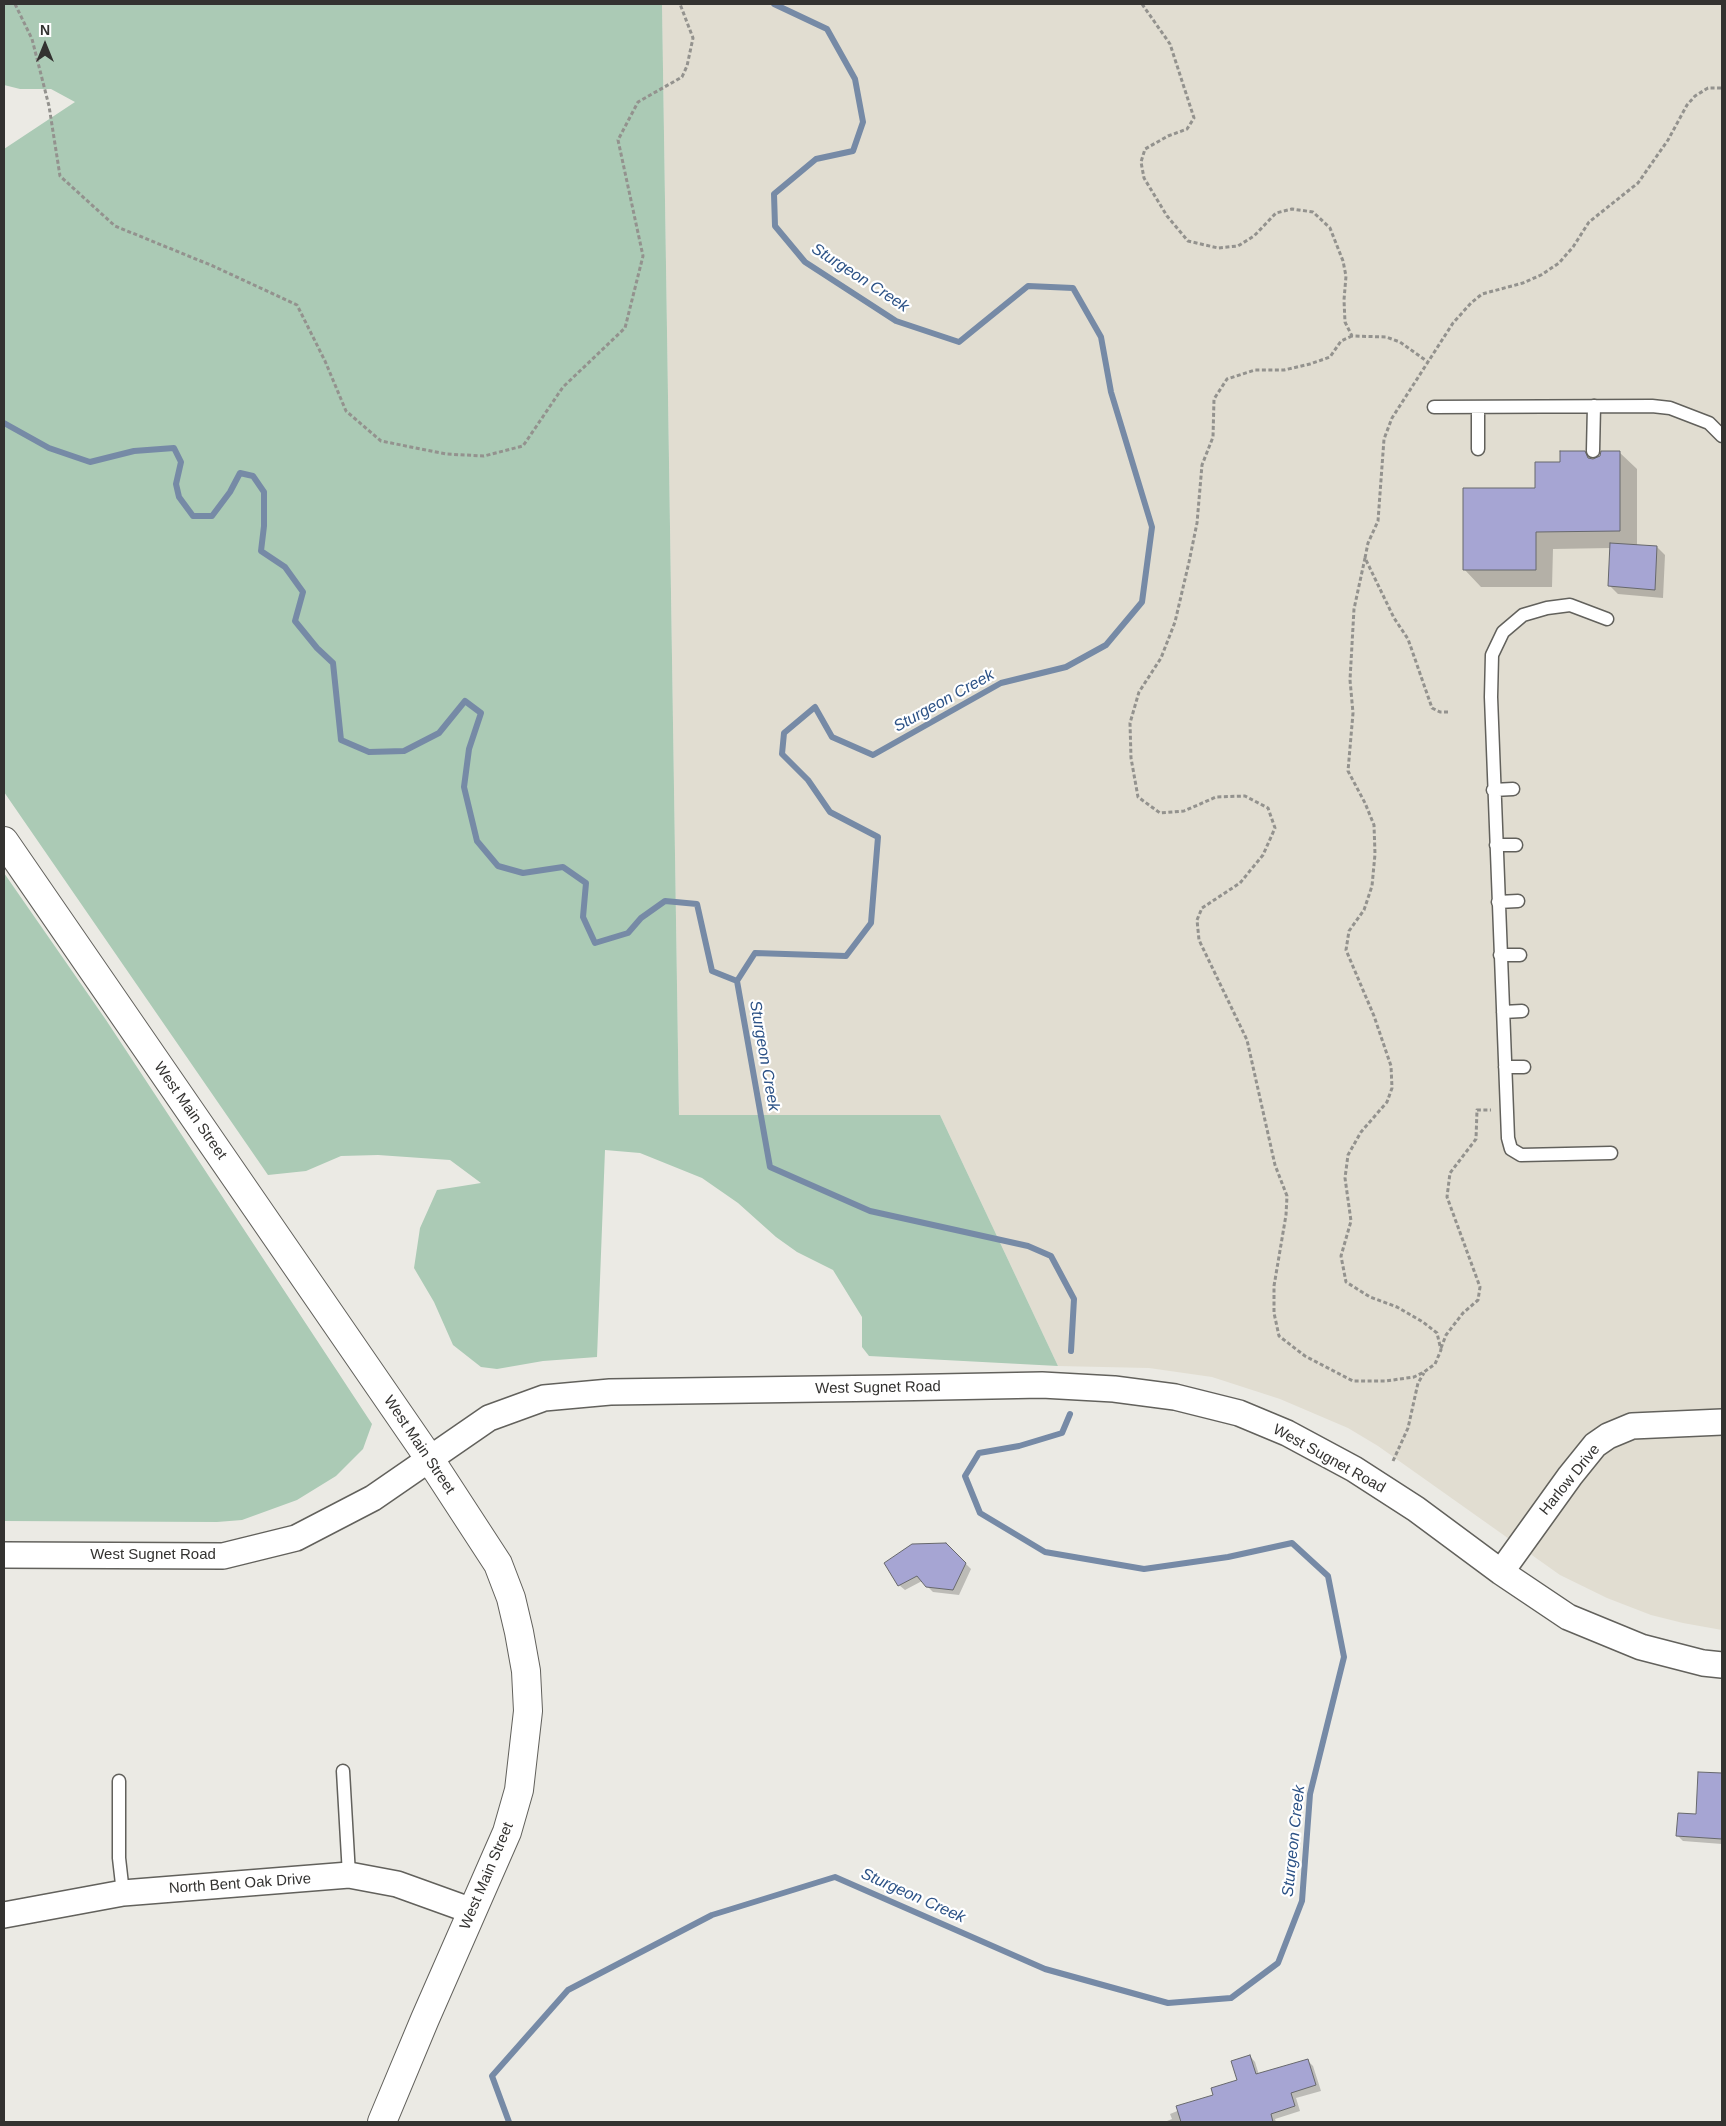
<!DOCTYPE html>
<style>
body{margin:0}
#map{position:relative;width:1726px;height:2126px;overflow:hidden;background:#ebeae4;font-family:Helvetica,sans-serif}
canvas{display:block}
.frame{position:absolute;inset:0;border:5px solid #333230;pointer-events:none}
.north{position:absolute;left:20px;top:20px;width:50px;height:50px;-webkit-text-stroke:4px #fff;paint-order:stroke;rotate:0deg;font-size:14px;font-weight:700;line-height:20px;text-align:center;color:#333230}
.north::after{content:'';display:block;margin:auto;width:18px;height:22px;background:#333230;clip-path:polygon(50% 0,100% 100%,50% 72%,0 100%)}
</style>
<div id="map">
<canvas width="1726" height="2126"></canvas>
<div class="frame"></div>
<div class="north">N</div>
</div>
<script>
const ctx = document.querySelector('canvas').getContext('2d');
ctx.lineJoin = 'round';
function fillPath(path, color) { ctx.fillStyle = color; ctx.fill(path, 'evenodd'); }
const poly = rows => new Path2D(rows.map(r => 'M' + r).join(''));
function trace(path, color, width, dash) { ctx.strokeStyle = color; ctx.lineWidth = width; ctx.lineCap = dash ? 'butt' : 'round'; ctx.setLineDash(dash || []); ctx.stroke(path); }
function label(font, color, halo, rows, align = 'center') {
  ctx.font = font + ' Helvetica,sans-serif'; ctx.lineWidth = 4.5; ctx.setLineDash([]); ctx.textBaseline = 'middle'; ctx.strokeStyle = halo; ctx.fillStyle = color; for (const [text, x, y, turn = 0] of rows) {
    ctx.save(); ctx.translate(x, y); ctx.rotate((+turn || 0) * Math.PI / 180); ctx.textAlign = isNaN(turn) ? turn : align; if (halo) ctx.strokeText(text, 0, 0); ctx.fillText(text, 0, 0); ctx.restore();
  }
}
fillPath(poly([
 [662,4,1722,4,1722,1630,1683,1623,1651,1615,1607,1598,1560,1575,1378,1446,1348,1428,1280,1399,1212,1377,1149,1368,1058,1366,940,1115,679,1115]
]), '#e1ddd1');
fillPath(poly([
 [4,4,662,4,679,1115,940,1115,1058,1366,869,1356,862,1347,862,1317,833,1270,797,1252,776,1237,738,1203,702,1178,640,1153,605,1150,597,1357,543,1361,497,1369,481,1367,453,1345,434,1302,414,1268,420,1228,437,1190,481,1183,450,1160,378,1155,341,1156,306,1171,268,1175,4,792,4,149,75,102,51,89,20,89,4,85],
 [4,873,106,1020,372,1424,363,1449,336,1476,297,1500,242,1520,217,1522,4,1521]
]), '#abcab5');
fillPath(poly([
 [1584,452,1593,461,1619,452,1637,469,1637,546,1657,547,1665,555,1663,598,1618,594,1609,585,1611,548,1553,549,1552,587,1481,587,1464,569,1561,464],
 [946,1544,971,1569,959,1595,933,1592,922,1581,905,1590,899,1585],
 [1700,1773,1722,1774,1722,1844,1683,1841,1678,1836,1697,1816],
 [1250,2056,1255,2062,1259,2075,1307,2060,1313,2066,1321,2091,1296,2098,1300,2111,1275,2119,1276,2122,1168,2122,1167,2121,1172,2119,1170,2114,1214,2096,1238,2081]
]), '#0003');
trace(poly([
 [774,4,827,29,855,79,863,122,853,151,816,159,774,194,775,226,805,262,896,321,959,342,1028,286,1073,288,1101,337,1111,392,1152,527,1142,602,1106,645,1066,667,1001,683,873,755,832,737,815,707,784,733,782,754,808,780,830,812,878,837,871,923,846,956,755,953,737,981,770,1167,870,1211,1028,1246,1051,1256,1074,1299,1071,1351],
 [4,423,49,448,90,462,134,451,174,448,181,462,176,484,179,497,193,516,212,516,230,492,240,473,253,476,264,492,264,526,261,551,285,567,303,592,295,621,317,648,333,663,341,740,369,752,404,751,439,733,465,701,481,713,469,749,464,787,477,841,498,866,523,873,563,867,586,883,583,917,595,943,628,933,641,918,665,901,697,904,712,971,737,981],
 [509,2122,492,2076,568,1990,712,1915,835,1877,1045,1969,1168,2003,1231,1998,1278,1963,1302,1901,1310,1794,1344,1657,1328,1576,1292,1543,1228,1557,1144,1569,1045,1552,980,1513,965,1476,979,1453,1019,1446,1062,1433,1070,1414]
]), '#768aa6', 6);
const building = poly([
 [1560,451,1585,451,1588,458,1593,459,1600,456,1601,451,1620,451,1620,531,1536,532,1536,570,1463,570,1463,488,1535,488,1535,462,1560,462,1560,451],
 [1610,543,1657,546,1655,590,1608,586,1610,543],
 [946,1543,966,1563,953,1590,926,1587,917,1576,898,1586,884,1563,912,1544,946,1543],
 [1698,1772,1722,1773,1722,1839,1676,1836,1678,1813,1696,1814,1698,1772],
 [1250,2055,1256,2074,1308,2059,1316,2085,1291,2093,1295,2106,1271,2114,1273,2122,1181,2122,1176,2106,1213,2095,1211,2088,1237,2080,1231,2061,1250,2055]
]);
fillPath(building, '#a6a5d3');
trace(building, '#67686c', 1);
const service = poly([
 [1434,407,1652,406,1670,408,1709,423,1722,436],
 [1478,407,1478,449],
 [1593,451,1594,406],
 [1607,619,1570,605,1547,608,1523,615,1503,632,1492,655,1491,697,1508,1138,1511,1149,1521,1155,1611,1153],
 [1493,790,1513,789],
 [1496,845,1516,845],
 [1498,902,1518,901],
 [1500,955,1520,955],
 [1503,1012,1522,1011],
 [1505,1067,1524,1067],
 [343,1771,349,1875],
 [119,1781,119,1858,123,1893]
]);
const minor = poly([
 [4,1555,223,1556,296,1538,373,1498,489,1418,544,1398,610,1392,889,1388,1042,1385,1114,1389,1175,1397,1239,1413,1287,1433,1354,1469,1416,1509,1501,1572,1568,1617,1641,1647,1703,1663,1722,1665],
 [1501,1572,1570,1476,1595,1445,1608,1436,1632,1426,1722,1422],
 [4,1915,123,1893,349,1875,397,1884,472,1911]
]);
const tertiary = poly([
 [4,841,429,1458,498,1564,511,1598,519,1632,526,1671,528,1711,519,1790,507,1832,425,2019,382,2122]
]);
trace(service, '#62615c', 15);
trace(minor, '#62615c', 28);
trace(tertiary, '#62615c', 30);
trace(poly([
 [15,4,32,39,49,106,60,176,115,226,213,266,297,305,325,361,346,411,381,441,446,454,484,456,523,446,563,387,625,328,643,256,618,140,638,102,682,77,687,66,693,38,680,4],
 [1142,4,1170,44,1194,118,1187,129,1168,136,1145,149,1141,162,1144,178,1167,216,1188,241,1218,248,1238,246,1254,236,1276,213,1292,209,1313,212,1330,228,1343,261,1346,276,1344,300,1345,322,1352,336,1386,337,1400,342,1428,362],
 [1352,336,1341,341,1330,357,1310,364,1284,370,1255,370,1227,379,1214,399,1213,437,1202,465,1197,523,1189,562,1175,622,1161,658,1139,692,1130,723,1131,758,1138,797,1160,813,1184,811,1216,797,1245,796,1268,808,1275,828,1263,855,1240,883,1202,908,1197,920,1199,940,1247,1040,1275,1165,1287,1196,1286,1215,1274,1286,1274,1313,1279,1336,1305,1356,1353,1381,1386,1381,1414,1377,1424,1372,1435,1364,1441,1350,1437,1333,1423,1322,1397,1307,1370,1297,1346,1282,1341,1256,1351,1221,1345,1178,1348,1155,1361,1132,1387,1102,1392,1088,1391,1066,1374,1016,1346,950,1349,931,1364,910,1372,886,1375,854,1374,825,1365,803,1348,771,1353,713,1350,680,1354,609,1365,558],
 [1448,712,1440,712,1432,708,1408,639,1394,618,1365,558,1368,543,1378,521,1384,439,1392,418,1453,323,1471,303,1482,294,1523,283,1541,275,1559,263,1573,247,1589,222,1638,183,1668,140,1687,105,1695,96,1708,88,1722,88],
 [1441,1348,1446,1335,1463,1313,1478,1300,1480,1287,1447,1197,1450,1173,1476,1139,1477,1110,1491,1110],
 [1393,1461,1408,1428,1418,1383,1424,1373]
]), '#93928e', 3, [4, 2.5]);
trace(service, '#fff', 12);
trace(minor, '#fff', 25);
trace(tertiary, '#fff', 28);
label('15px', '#333230', '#fff', [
 ["West Main Street",190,1111,55],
 ["West Sugnet Road",878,1388,-1],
 ["West Main Street",419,1445,56],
 ["West Sugnet Road",1329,1459,29],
 ["Harlow Drive",1570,1480,-51],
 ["West Sugnet Road",153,1555],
 ["West Main Street",487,1876,-67],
 ["North Bent Oak Drive",240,1884,-4]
]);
label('italic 16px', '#2c5286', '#fff', [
 ["Sturgeon Creek",860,278,33],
 ["Sturgeon Creek",944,701,-29],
 ["Sturgeon Creek",764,1056,80],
 ["Sturgeon Creek",1294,1841,-84],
 ["Sturgeon Creek",913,1896,24]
]);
</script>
